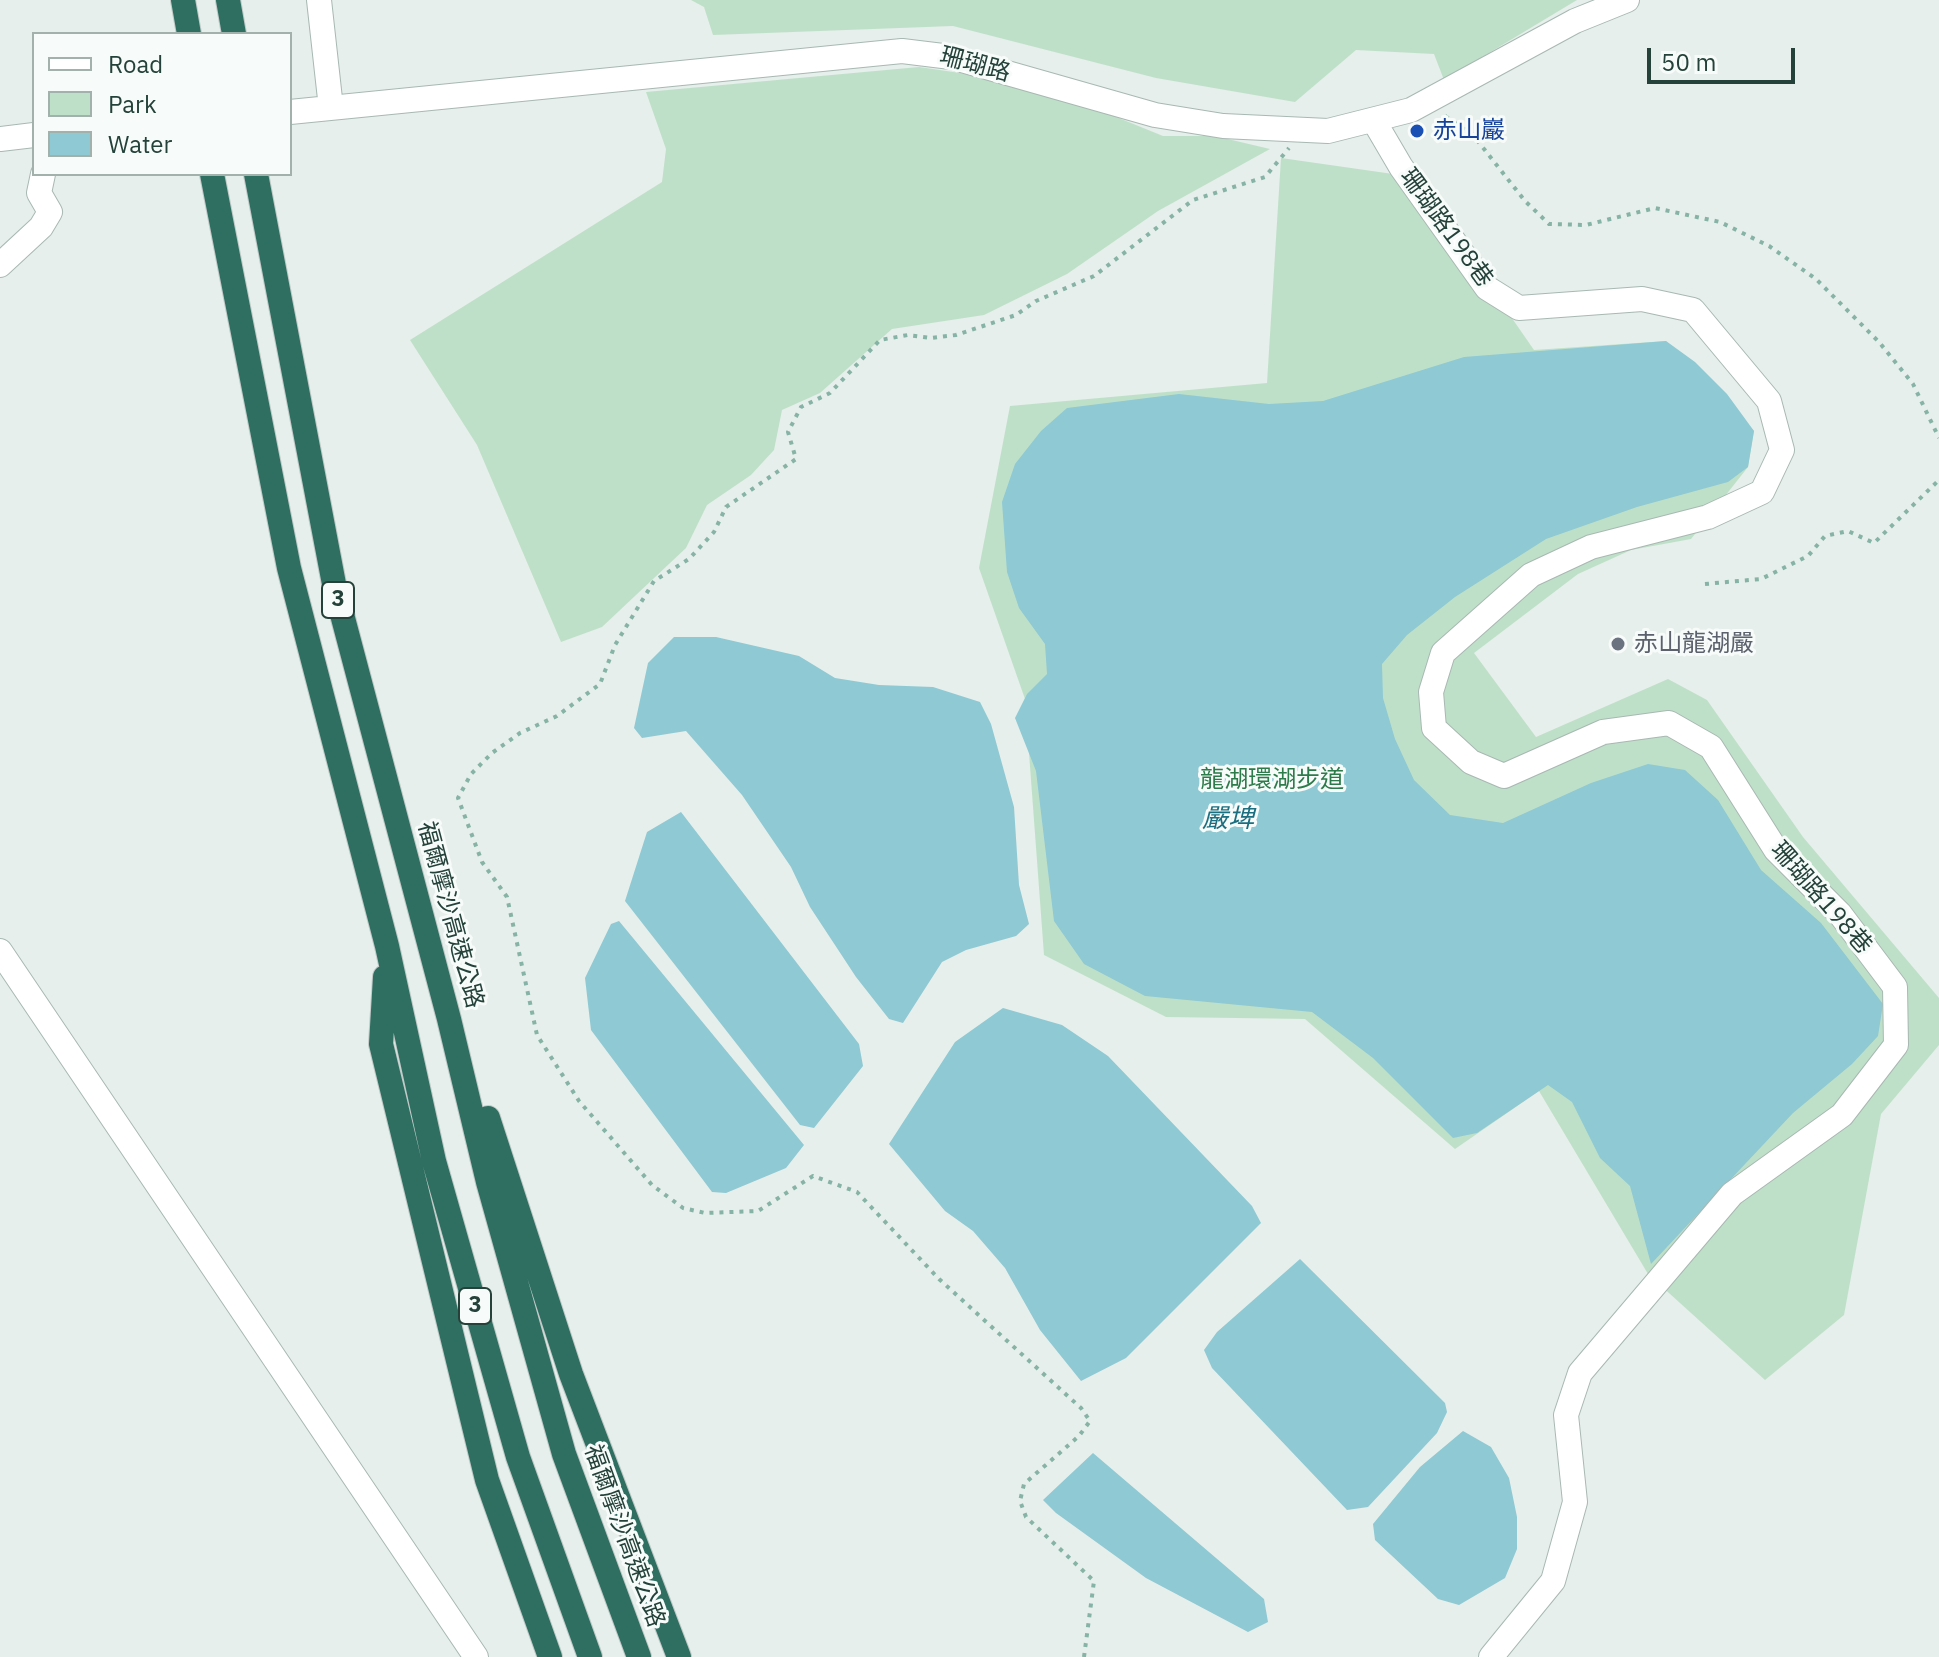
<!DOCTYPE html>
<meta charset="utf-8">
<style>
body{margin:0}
#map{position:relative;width:1939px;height:1657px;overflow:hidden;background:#e6efeb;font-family:"IBM Plex Sans",sans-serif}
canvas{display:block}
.legend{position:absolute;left:32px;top:32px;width:260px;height:144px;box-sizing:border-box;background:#f7fbf9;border:2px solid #a3b1ad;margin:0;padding:10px 14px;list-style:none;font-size:24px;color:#24423a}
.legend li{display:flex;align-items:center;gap:16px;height:40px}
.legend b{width:40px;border:2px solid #a3b1ad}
.scale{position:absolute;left:1647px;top:48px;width:148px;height:36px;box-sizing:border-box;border:4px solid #24423a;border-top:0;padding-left:10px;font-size:24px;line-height:28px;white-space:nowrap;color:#24423a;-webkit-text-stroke:6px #f7fbf9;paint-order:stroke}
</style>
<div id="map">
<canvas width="1939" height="1657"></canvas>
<ul class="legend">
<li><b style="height:10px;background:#fff"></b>Road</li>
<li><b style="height:22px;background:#bfe0c8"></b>Park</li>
<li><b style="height:22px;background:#8ec9d4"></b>Water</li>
</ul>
<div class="scale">50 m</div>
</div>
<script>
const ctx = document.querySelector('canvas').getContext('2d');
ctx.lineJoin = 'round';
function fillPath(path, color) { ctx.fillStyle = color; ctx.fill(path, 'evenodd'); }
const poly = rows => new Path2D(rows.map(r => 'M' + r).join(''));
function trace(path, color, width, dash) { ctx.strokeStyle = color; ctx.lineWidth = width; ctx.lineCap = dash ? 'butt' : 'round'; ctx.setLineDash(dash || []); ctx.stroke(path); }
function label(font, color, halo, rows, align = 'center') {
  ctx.font = font + ' "IBM Plex Sans","Noto Sans TC",sans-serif'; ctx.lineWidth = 6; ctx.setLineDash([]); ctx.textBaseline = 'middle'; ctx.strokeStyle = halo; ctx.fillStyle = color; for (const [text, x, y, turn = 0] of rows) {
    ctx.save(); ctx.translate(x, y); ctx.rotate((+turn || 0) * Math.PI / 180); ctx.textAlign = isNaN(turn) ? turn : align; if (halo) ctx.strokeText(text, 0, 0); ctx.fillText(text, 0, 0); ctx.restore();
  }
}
fillPath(poly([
 [691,0,1577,0,1444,80,1434,54,1356,50,1295,102,1156,78,953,26,713,35,704,7],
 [919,67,988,77,1099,110,1163,136,1215,136,1270,149,1158,211,1067,274,984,315,892,329,820,393,782,410,774,450,751,475,707,505,686,548,602,627,561,642,477,445,410,340,662,182,666,149,646,92],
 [1281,158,1414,177,1534,350,1666,341,1754,431,1748,467,1691,539,1631,550,1578,574,1474,653,1536,737,1668,679,1707,700,1803,837,1939,998,1939,1045,1881,1114,1844,1315,1765,1380,1648,1274,1539,1091,1455,1149,1305,1019,1166,1017,1044,955,1025,699,979,568,1010,406,1267,383]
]), '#bfe0c8');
fillPath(poly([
 [1666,341,1695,362,1727,394,1754,431,1748,467,1728,482,1637,507,1546,539,1455,597,1407,635,1382,664,1383,698,1395,739,1414,780,1450,815,1503,823,1591,783,1648,764,1685,770,1718,800,1761,870,1821,923,1883,1004,1878,1036,1852,1064,1793,1113,1651,1264,1630,1186,1600,1158,1572,1102,1548,1085,1477,1133,1453,1138,1373,1058,1312,1012,1145,996,1084,964,1054,921,1036,771,1015,718,1027,694,1047,674,1045,644,1019,608,1007,572,1002,502,1015,464,1041,431,1067,408,1179,394,1269,404,1323,401,1464,357],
 [674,637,716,637,799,656,835,678,879,685,933,687,980,702,991,724,1014,807,1019,885,1029,924,1016,936,966,950,942,962,903,1023,889,1019,856,977,810,907,791,867,742,795,686,731,642,738,634,728,648,663],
 [681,812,859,1044,863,1066,814,1128,800,1125,625,901,647,832],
 [619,921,804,1145,786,1168,726,1193,712,1192,591,1030,585,978,611,924],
 [1003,1008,1062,1025,1108,1056,1252,1206,1261,1223,1126,1358,1081,1381,1040,1330,1005,1268,973,1231,945,1211,889,1144,955,1042],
 [1300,1259,1445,1403,1447,1412,1437,1433,1368,1507,1347,1510,1212,1368,1204,1350,1217,1332],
 [1463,1431,1491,1447,1509,1478,1517,1517,1517,1549,1505,1578,1459,1605,1438,1599,1375,1540,1373,1524,1420,1467],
 [1093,1453,1264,1599,1268,1622,1248,1632,1146,1578,1056,1513,1043,1500]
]), '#8ec9d4');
const minor = poly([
 [319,0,331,108],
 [290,112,902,51,951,57,1155,115,1223,126,1328,131,1411,110,1575,21,1627,0],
 [1374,121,1401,167,1487,288,1519,308,1642,299,1693,310,1769,401,1782,450,1762,492,1708,517,1591,547,1531,575,1443,653,1431,692,1434,728,1471,762,1504,776,1603,732,1669,723,1711,747,1776,850,1840,914,1895,987,1896,1045,1842,1115,1732,1194,1580,1373,1566,1415,1575,1502,1553,1581,1491,1657],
 [0,139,34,135],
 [0,265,41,227,50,212,39,193,43,174],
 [0,951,476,1657]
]);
const highway = poly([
 [183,0,189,34],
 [228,0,234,34],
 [212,174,289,568,387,946,434,1161,518,1457,590,1657],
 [256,174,334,584,449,1019,488,1182,564,1454,639,1657],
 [385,977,381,1044,487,1480,550,1657],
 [488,1118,571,1374,679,1657]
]);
trace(minor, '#a8b8b2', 26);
trace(highway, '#c2cac8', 26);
trace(poly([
 [1445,116,1473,135,1525,201,1549,224,1586,225,1655,208,1720,222,1769,246,1816,279,1879,342,1913,384,1939,438],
 [1705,584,1761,579,1808,556,1825,536,1848,531,1874,543,1939,480],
 [1084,1657,1094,1581,1026,1517,1020,1501,1024,1484,1079,1436,1090,1421,1081,1408,939,1279,857,1192,813,1176,758,1211,705,1213,683,1208,652,1185,579,1101,537,1035,507,897,482,862,458,798,471,774,492,753,520,733,557,716,600,684,615,645,654,581,689,559,714,532,726,507,796,459,788,432,801,407,830,393,880,340,908,335,931,338,956,335,1016,315,1036,301,1094,276,1193,200,1265,177,1289,148]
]), '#86b3a5', 4, [4, 6]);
trace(minor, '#fff', 24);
trace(highway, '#2f6f62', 24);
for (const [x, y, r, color] of [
 [1417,131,8,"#1a4fb4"],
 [1618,644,8,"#6b7280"]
]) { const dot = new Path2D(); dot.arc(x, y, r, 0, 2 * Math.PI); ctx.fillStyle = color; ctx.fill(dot); trace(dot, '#f7fbf9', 3); }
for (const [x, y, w] of [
 [338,600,32],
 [475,1306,32]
]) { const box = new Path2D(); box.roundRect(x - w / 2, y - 18, w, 36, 6); ctx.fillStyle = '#f7fbf9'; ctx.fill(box); trace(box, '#24423a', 2); }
label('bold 22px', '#24423a', null, [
 ["3",338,600],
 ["3",475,1306]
]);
label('24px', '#24423a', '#f7fbf9', [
 ["珊瑚路",975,65,15],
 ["珊瑚路198巷",1446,228,54],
 ["珊瑚路198巷",1821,898,49],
 ["福爾摩沙高速公路",450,915,75],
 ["福爾摩沙高速公路",624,1536,70]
]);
label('24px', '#164399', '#f7fbf9', [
 ["赤山巖",1433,131]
], 'left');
label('24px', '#5b616d', '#f7fbf9', [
 ["赤山龍湖嚴",1634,644]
], 'left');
label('24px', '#2d7a4b', '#f7fbf9', [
 ["龍湖環湖步道",1272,780]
]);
label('italic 26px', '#1c6f80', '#f7fbf9', [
 ["嚴埤",1228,819]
]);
</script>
